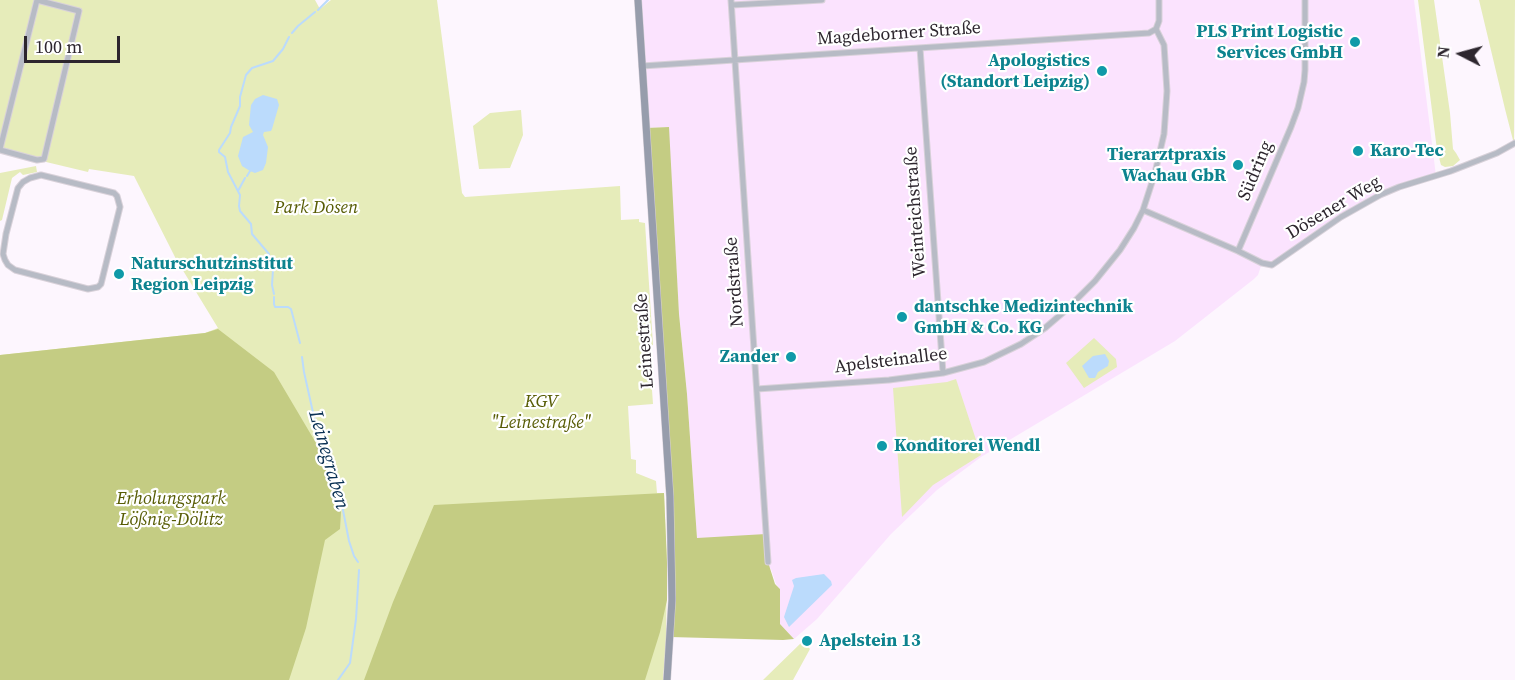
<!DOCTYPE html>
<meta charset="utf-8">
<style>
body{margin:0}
#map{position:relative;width:1515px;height:680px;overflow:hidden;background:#fdf6fe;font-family:"Source Serif 4",serif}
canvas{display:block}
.north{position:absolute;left:1431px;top:24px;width:60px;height:60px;-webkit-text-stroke:4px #fff;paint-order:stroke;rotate:276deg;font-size:16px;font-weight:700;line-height:24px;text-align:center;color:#2d262e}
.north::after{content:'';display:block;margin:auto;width:21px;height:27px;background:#2d262e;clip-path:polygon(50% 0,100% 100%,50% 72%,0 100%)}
.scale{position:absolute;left:24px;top:36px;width:96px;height:27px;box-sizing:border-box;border:3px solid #2d262e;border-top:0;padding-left:8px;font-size:18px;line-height:21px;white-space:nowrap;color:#2d262e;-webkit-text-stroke:4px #fff;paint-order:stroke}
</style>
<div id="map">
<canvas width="1515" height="680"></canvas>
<div class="north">N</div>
<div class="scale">100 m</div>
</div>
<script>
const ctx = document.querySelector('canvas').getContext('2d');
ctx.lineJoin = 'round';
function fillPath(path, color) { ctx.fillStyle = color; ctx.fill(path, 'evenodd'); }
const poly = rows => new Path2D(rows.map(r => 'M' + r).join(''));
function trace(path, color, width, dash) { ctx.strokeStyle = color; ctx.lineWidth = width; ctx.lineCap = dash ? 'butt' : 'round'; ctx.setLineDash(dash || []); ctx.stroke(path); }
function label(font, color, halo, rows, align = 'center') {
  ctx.font = font + ' "Source Serif 4",serif'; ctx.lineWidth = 4.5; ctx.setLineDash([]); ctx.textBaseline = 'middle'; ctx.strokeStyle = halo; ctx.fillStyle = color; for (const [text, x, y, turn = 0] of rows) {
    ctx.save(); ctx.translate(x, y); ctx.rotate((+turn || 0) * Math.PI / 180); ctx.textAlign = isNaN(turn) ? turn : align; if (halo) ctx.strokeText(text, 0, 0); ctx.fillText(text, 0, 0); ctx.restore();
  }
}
fillPath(poly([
 [638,0,1414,0,1436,176,1399,187,1341,217,1272,265,1262,263,1258,275,1254,279,1175,341,981,457,937,490,891,534,817,619,794,639,780,624,780,589,776,584,771,569,697,538,687,394,679,314,668,127,646,128]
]), '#fbe3fe');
fillPath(poly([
 [0,0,315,0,320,9,331,0,437,0,462,193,465,197,620,186,621,220,639,219,639,222,645,223,653,345,649,347,653,404,628,406,631,459,636,460,636,473,656,481,657,493,664,493,667,563,666,642,663,680,0,680,0,355,205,333,218,328,176,259,134,176,89,169,88,172,0,151],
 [1418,0,1434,0,1450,113,1453,149,1456,153,1460,160,1453,166,1445,167,1441,165,1437,150],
 [1479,0,1515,0,1514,144,1505,109],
 [521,110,523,135,510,168,479,169,473,126,490,113],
 [36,166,37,172,23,175,20,172,12,178,2,220,0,221,0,173],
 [1094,338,1116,359,1117,367,1084,388,1066,363],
 [956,379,981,455,933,485,902,517,893,388,947,382],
 [803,641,810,649,793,680,763,680]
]), '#e6ecba');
fillPath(poly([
 [669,127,679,314,687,394,697,538,766,534,768,562,775,584,780,589,780,624,794,639,783,640,670,637,672,600,646,128],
 [218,329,274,372,316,443,341,512,340,529,325,540,306,628,289,680,0,680,0,355,205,333],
 [664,493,667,563,667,600,660,632,645,680,364,680,393,602,434,505]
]), '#c4cc83');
fillPath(poly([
 [263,95,277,99,279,105,272,129,271,131,264,132,263,135,268,147,266,163,263,170,255,173,250,171,242,166,238,156,243,137,253,132,249,125,251,105,255,99],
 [1105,354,1109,361,1108,366,1098,372,1095,378,1089,378,1082,366,1093,356],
 [824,574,831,581,832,585,789,627,784,617,794,586,792,580,796,578]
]), '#bbdbfc');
trace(poly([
 [318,10,328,0],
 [292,33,298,26,315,12],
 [247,176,250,171],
 [238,191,245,178],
 [274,294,272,285,273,270,270,263,269,254,252,234,251,224,240,211,239,206,240,195,228,172,225,157,219,152,219,150,230,133,231,127,240,106,240,97,246,75,252,68,273,61,283,49,289,37],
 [274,297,274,304,275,307,288,307,291,309,300,343],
 [302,357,304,372,318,435,342,505,349,541,354,556,358,562],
 [338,680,350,663,356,619,359,570]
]), '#bbdbfc', 2);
const minor = poly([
 [731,0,768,562],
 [732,5,822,0],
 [1156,29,1159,21,1159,0],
 [920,48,943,373],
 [642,66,1149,33,1156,29],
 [0,149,37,0],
 [0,150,37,160,44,159,79,11,37,0],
 [41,175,114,193,117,196,120,207,101,284,98,287,88,289,15,270,8,265,5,260,3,254,6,234,18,188,23,182,30,178,41,175],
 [1143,210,1238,251,1291,127,1298,108,1304,82,1305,70,1305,0],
 [1238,251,1262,263,1272,265,1341,217,1380,195,1399,187,1451,171,1497,153,1515,143],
 [757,389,889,380,943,373,984,362,1021,344,1045,328,1066,310,1095,281,1120,250,1134,228,1143,210,1155,173,1164,134,1167,91,1164,45,1156,29]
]);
const secondary = poly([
 [638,0,670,497,672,600,667,680]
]);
trace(minor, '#d8d1d9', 7);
trace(secondary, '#d8d1d9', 8);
trace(minor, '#b7bbc5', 5);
trace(secondary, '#979dac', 7);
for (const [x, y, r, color] of [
 [1355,42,6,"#0f9aa8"],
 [1102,71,6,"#0f9aa8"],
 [1358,151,6,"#0f9aa8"],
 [1238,165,6,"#0f9aa8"],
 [119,274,6,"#0f9aa8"],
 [902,317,6,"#0f9aa8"],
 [791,357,6,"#0f9aa8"],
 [882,446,6,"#0f9aa8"],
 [807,641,6,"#0f9aa8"]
]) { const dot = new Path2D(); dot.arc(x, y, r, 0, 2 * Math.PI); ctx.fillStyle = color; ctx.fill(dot); trace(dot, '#fff', 2); }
label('bold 18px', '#0d838f', '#fff', [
 ["PLS Print Logistic",1343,32,"right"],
 ["Services GmbH",1343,53,"right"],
 ["Apologistics",1090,61,"right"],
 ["(Standort Leipzig)",1090,82,"right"],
 ["Karo-Tec",1370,151],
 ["Tierarztpraxis",1226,155,"right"],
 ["Wachau GbR",1226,176,"right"],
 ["Naturschutzinstitut",131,264],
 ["Region Leipzig",131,285],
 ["dantschke Medizintechnik",914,307],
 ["GmbH & Co. KG",914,328],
 ["Zander",779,357,"right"],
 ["Konditorei Wendl",894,446],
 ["Apelstein 13",819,641]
], 'left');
label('18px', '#2d262e', '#fff', [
 ["Magdeborner Straße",899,34,-4],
 ["Südring",1256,171,-67],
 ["Dösener Weg",1334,208,-31],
 ["Weinteichstraße",916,212,-94],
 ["Nordstraße",735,282,-94],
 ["Leinestraße",645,341,-94],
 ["Apelsteinallee",891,361,-7]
]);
label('italic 18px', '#575c04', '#fff', [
 ["Park Dösen",316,208],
 ["KGV",541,402],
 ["\"Leinestraße\"",541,423],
 ["Erholungspark",171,499],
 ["Lößnig-Dölitz",171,520]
]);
label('italic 20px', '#0a3154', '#fff', [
 ["Leinegraben",328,460,74]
]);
</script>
